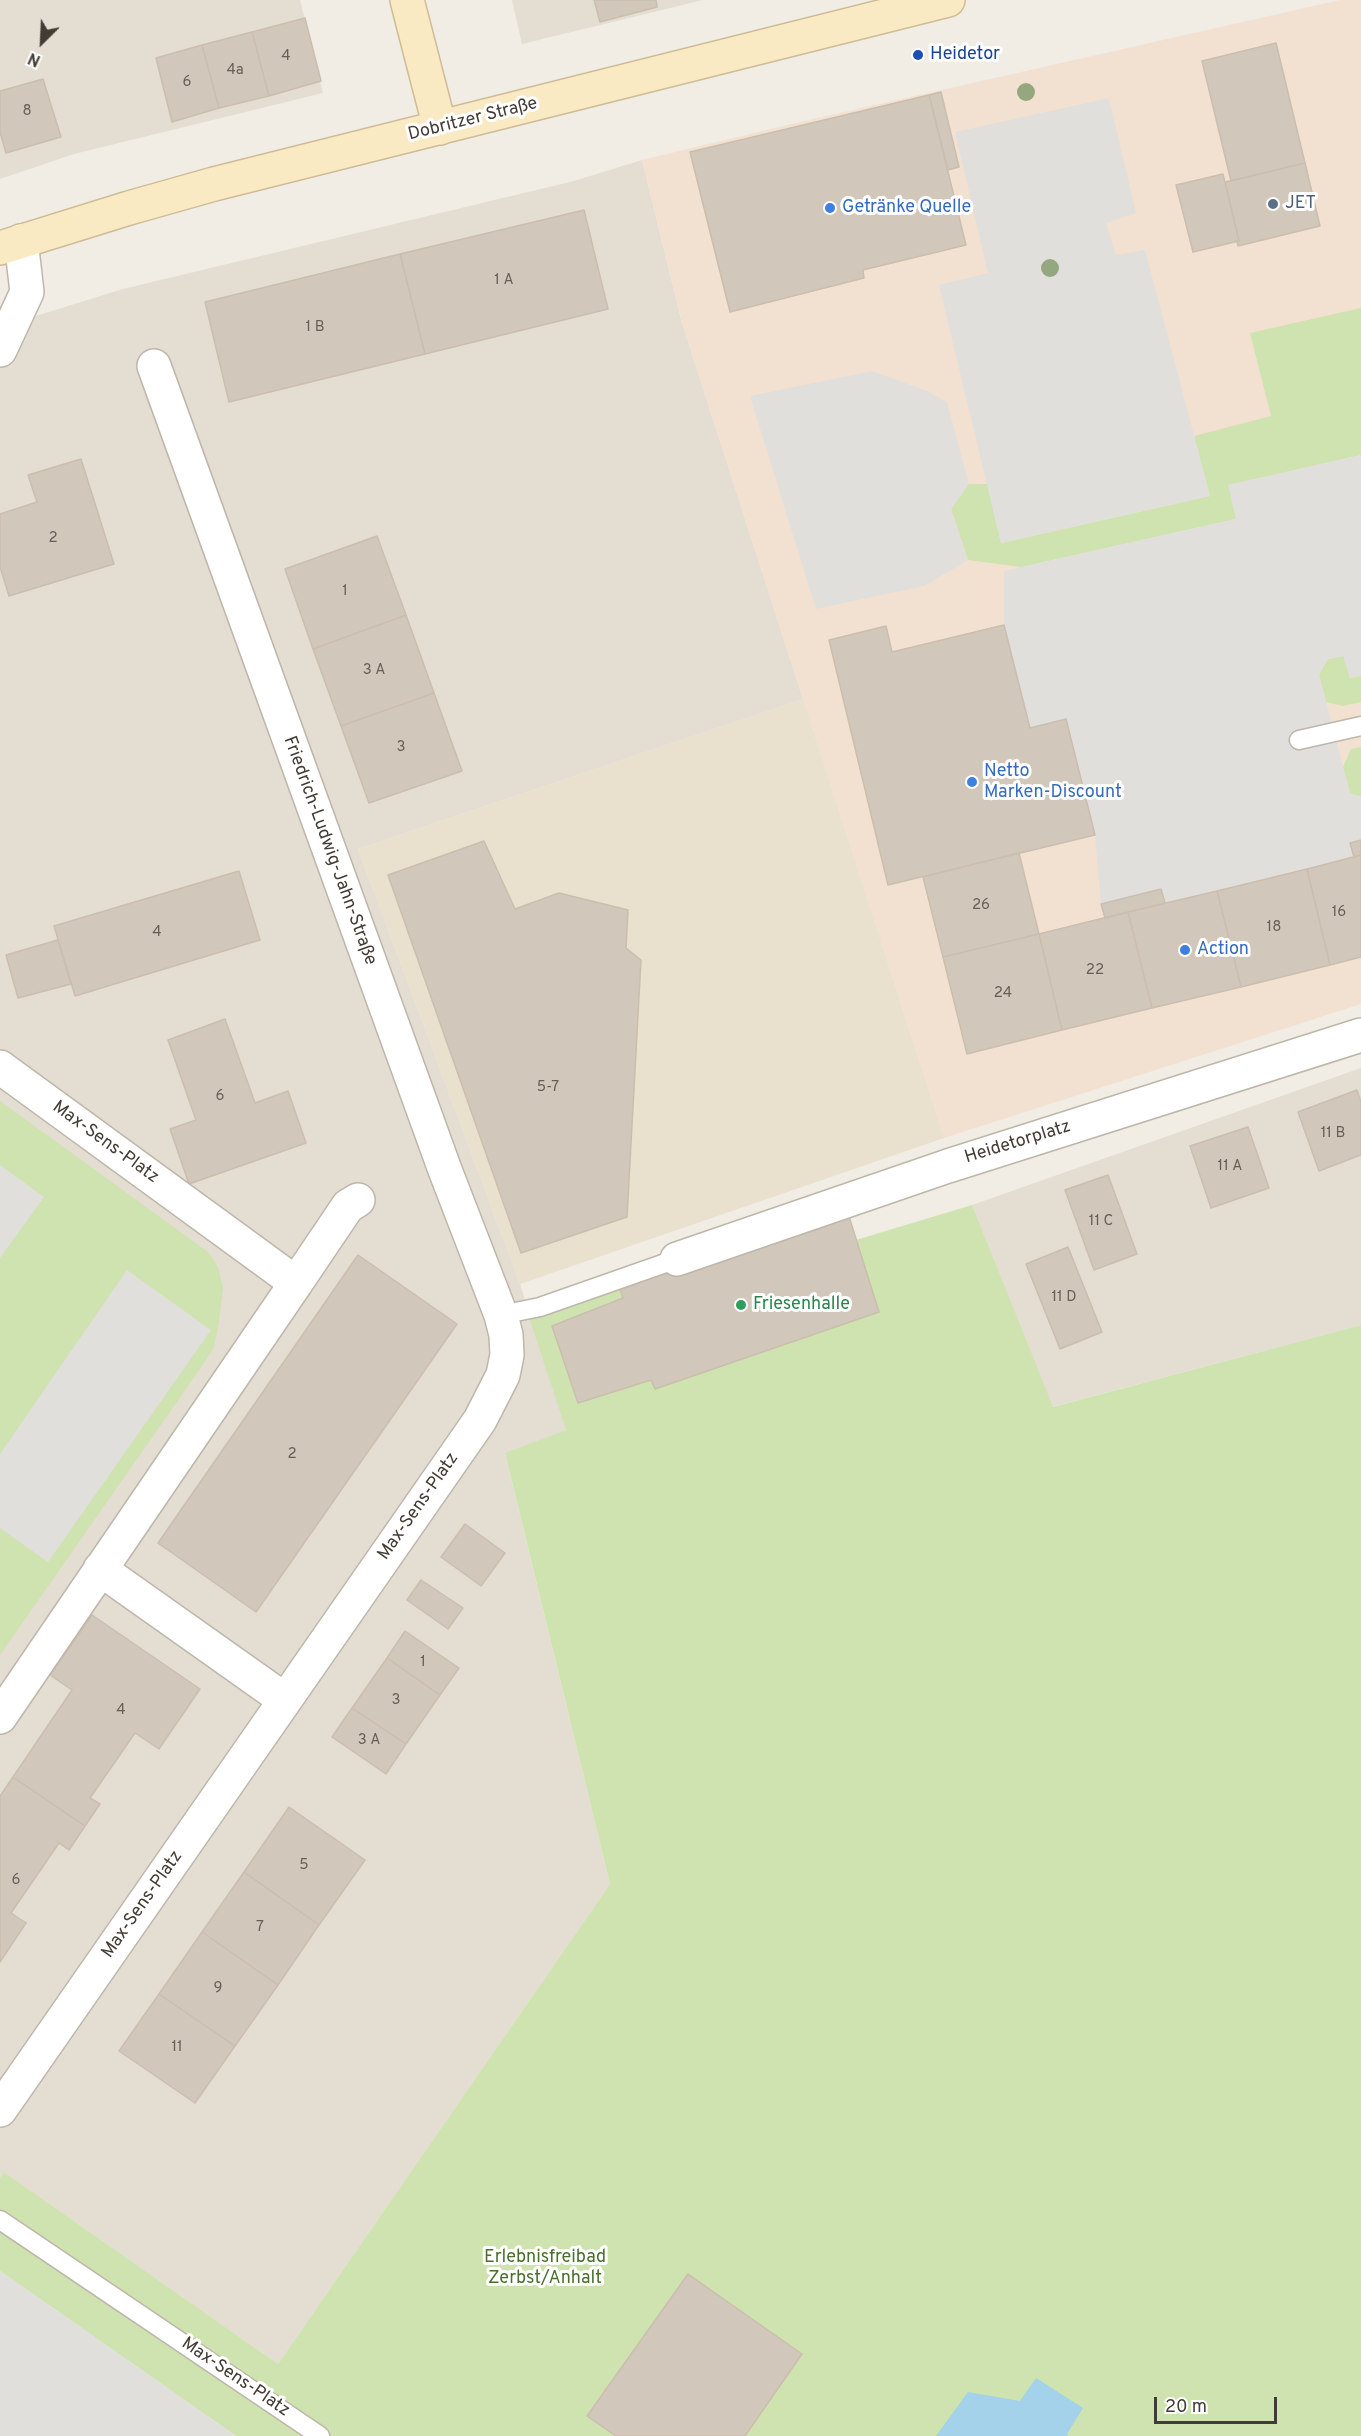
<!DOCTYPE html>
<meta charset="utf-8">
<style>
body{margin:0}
#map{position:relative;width:1361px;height:2436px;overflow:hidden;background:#f1ece4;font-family:Overpass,sans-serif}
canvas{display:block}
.north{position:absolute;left:12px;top:12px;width:60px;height:60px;-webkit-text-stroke:4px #fff;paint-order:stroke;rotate:204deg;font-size:16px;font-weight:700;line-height:24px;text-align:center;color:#423c34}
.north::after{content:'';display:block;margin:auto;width:21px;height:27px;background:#423c34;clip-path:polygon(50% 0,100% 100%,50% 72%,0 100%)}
.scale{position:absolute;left:1154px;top:2397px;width:123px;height:27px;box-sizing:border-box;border:3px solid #423c34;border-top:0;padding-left:8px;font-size:18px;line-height:21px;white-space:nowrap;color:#423c34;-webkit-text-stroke:4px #fff;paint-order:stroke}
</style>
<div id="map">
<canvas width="1361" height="2436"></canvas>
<div class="north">N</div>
<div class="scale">20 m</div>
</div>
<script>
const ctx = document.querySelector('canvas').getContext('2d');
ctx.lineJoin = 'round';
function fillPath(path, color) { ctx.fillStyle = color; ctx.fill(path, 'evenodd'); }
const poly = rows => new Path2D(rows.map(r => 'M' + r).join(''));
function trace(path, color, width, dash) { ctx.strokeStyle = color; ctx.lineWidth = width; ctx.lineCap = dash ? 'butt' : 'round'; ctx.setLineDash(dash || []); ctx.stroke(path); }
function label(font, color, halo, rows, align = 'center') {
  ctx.font = font + ' Overpass,sans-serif'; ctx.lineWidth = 6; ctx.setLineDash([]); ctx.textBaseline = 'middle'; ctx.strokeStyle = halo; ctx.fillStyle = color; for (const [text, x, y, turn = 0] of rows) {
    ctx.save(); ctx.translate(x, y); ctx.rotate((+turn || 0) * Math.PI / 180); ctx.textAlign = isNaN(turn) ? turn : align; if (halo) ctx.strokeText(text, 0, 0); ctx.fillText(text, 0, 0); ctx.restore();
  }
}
fillPath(poly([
 [0,0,300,0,323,93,74,154,0,179],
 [512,0,703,0,522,44],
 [642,160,682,323,803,699,358,849,520,1284,566,1430,505,1454,610,1884,278,2364,4,2172,0,2178,0,327,123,289,574,181],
 [1361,1068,1361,1325,1052,1407,972,1205]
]), '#e4ddd2');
fillPath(poly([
 [1340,0,1361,0,1361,1004,944,1138,682,323,642,160,800,122]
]), '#f2e1d0');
fillPath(poly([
 [803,699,944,1138,520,1284,358,849]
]), '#e9e0ce');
fillPath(poly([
 [1361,308,1361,455,1229,485,1236,519,1021,567,968,560,951,509,969,484,987,484,1001,543,1210,496,1194,436,1271,416,1250,333],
 [1344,656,1350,678,1361,676,1361,702,1343,706,1326,702,1319,675,1328,659],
 [1361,747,1361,797,1350,793,1343,767,1351,749],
 [0,1101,208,1252,218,1267,223,1288,218,1328,214,1347,204,1363,0,1655],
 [972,1205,1053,1407,1361,1325,1361,2436,236,2436,0,2271,0,2178,4,2172,278,2364,610,1884,505,1453,566,1430,529,1317,619,1286,856,1240]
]), '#cee3af');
fillPath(poly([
 [1109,98,1136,213,1106,223,1116,255,1145,250,1210,496,1001,543,939,285,988,273,955,132],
 [872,371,927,391,947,402,969,484,951,509,968,560,924,586,816,609,750,396],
 [1361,455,1361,676,1350,678,1343,656,1328,659,1319,675,1350,793,1361,797,1361,840,1350,843,1354,857,1165,903,1161,889,1101,904,1095,835,1066,720,1030,728,1004,625,1004,571,1236,519,1228,485],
 [0,1165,44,1197,0,1258],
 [127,1270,211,1330,48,1562,0,1528,0,1454],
 [0,2271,236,2436,0,2436]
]), '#e1dfdc');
fillPath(poly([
 [1036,2378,1083,2408,1067,2434,1068,2436,936,2436,968,2392,1020,2401]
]), '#a3d2ea');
const building = poly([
 [594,0,656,0,657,7,600,22,594,0],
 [305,18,321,81,269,96,252,32,305,18],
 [252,32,269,96,219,108,202,45,252,32],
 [1276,43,1305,163,1231,181,1202,61,1276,43],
 [202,45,219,108,172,122,156,58,202,45],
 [43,79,61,137,6,153,0,132,0,91,43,79],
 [941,92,959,167,948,170,929,95,941,92],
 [929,95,966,245,863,270,864,278,730,312,690,152,929,95],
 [1305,163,1320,226,1238,246,1237,241,1239,241,1225,182,1305,163],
 [1223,174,1239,241,1193,252,1176,185,1223,174],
 [584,210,608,309,425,354,400,254,584,210],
 [400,254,425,354,229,402,205,302,400,254],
 [81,459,114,564,9,596,0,567,0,514,37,502,28,475,81,459],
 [377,536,406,615,313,649,285,569,377,536],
 [406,615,434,693,341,726,313,649,406,615],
 [1004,625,1030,728,1066,719,1095,835,888,885,829,640,886,626,892,652,1004,625],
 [434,693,462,771,369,803,341,726,434,693],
 [1361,840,1361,855,1354,857,1350,843,1361,840],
 [484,841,515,909,559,893,628,910,626,948,641,960,627,1217,521,1253,388,875,484,841],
 [1019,853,1039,934,943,957,923,877,1019,853],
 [1361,855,1361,957,1330,965,1307,869,1361,855],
 [1307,869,1330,965,1241,987,1217,891,1307,869],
 [239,871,260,940,75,996,54,926,239,871],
 [1161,889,1165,903,1105,918,1101,904,1161,889],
 [1217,891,1241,987,1152,1008,1128,912,1217,891],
 [1128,912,1152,1008,1062,1030,1039,934,1128,912],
 [1039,934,1062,1030,967,1054,943,957,1039,934],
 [58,940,71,984,18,998,6,955,58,940],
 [225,1019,255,1103,288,1091,306,1143,189,1184,170,1129,196,1120,168,1040,225,1019],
 [1357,1090,1361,1102,1361,1155,1319,1171,1298,1112,1357,1090],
 [1248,1127,1269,1188,1211,1208,1190,1146,1248,1127],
 [1108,1175,1137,1254,1094,1270,1065,1190,1108,1175],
 [847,1210,879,1312,655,1389,651,1380,578,1403,552,1326,623,1298,619,1286,847,1210],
 [1068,1247,1102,1332,1060,1349,1026,1264,1068,1247],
 [358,1255,457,1324,256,1612,158,1543,358,1255],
 [465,1524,505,1553,481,1586,441,1557,465,1524],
 [421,1580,463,1608,448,1629,407,1600,421,1580],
 [92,1615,200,1689,159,1749,135,1733,90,1798,100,1804,85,1826,13,1777,72,1690,50,1675,92,1615],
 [405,1631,459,1668,440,1695,387,1658,405,1631],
 [387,1658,440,1695,406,1744,352,1708,387,1658],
 [352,1708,406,1744,386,1774,332,1737,352,1708],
 [13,1777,85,1826,69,1850,59,1843,11,1913,26,1923,0,1962,0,1796,13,1777],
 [289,1807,365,1860,319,1925,244,1872,289,1807],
 [244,1872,319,1925,278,1985,202,1932,244,1872],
 [202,1932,278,1985,235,2046,159,1994,202,1932],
 [159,1994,235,2046,195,2103,119,2051,159,1994],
 [688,2274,802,2354,745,2436,616,2436,587,2416,688,2274]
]);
fillPath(building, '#d1c7ba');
trace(building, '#cbbeae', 1.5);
const lane = poly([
 [1299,740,1361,726],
 [501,1315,540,1307,677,1259],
 [0,2220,320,2436]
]);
const street = poly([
 [0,350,27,292,21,241],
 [0,1067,296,1283,0,1717],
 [677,1259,948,1166,1361,1035],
 [296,1283,348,1206,358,1200],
 [100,1569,285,1700],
 [0,2110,480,1420,503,1375,507,1355,506,1335,501,1315,445,1170,154,366]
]);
const secondary = poly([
 [407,0,440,128],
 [0,248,129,208,214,184,948,0]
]);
trace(lane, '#beb6aa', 21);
trace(street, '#beb6aa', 36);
trace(secondary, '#cebc96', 36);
trace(lane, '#fff', 18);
trace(street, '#fff', 33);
trace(secondary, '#faeac4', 33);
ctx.fillStyle = '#95a77f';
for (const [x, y] of [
 [1026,92],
 [1050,268]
]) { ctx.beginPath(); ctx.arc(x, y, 9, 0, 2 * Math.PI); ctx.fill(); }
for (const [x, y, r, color] of [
 [918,55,6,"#1a4fb4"],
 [1273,204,6,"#5c6f8a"],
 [830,208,6,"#3f7fe0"],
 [972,782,6,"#3f7fe0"],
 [1185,950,6,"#3f7fe0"],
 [741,1305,6,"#2e9e5b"]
]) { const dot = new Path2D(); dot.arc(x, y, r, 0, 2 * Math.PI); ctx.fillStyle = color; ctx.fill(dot); trace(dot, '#fff', 2); }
label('15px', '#665f56', null, [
 ["4",286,57],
 ["4a",235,71],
 ["6",187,83],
 ["8",27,112],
 ["1 A",504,281],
 ["1 B",315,328],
 ["2",53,539],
 ["1",345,592],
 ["3 A",374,671],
 ["3",401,748],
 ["26",981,906],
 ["16",1339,913],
 ["18",1274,928],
 ["4",157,933],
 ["22",1095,971],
 ["24",1003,994],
 ["5-7",548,1088],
 ["6",220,1097],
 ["11 B",1333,1134],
 ["11 A",1230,1167],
 ["11 C",1101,1222],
 ["11 D",1064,1298],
 ["2",292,1455],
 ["1",423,1663],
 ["3",396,1701],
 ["4",121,1711],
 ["3 A",369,1741],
 ["5",304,1866],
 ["6",16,1881],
 ["7",260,1928],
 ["9",218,1989],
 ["11",177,2048]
]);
label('18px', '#164399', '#fff', [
 ["Heidetor",930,55]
], 'left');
label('18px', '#423c34', '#fff', [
 ["Dobritzer Straße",473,120,-14],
 ["Friedrich-Ludwig-Jahn-Straße",329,851,70],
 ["Max-Sens-Platz",105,1143,36],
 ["Heidetorplatz",1018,1143,-17],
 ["Max-Sens-Platz",419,1507,-55],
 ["Max-Sens-Platz",143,1905,-55],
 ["Max-Sens-Platz",235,2378,34]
]);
label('18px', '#4e5e75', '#fff', [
 ["JET",1285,204]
], 'left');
label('18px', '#366cbe', '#fff', [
 ["Getränke Quelle",842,208],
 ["Netto",984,772],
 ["Marken-Discount",984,793],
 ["Action",1197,950]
], 'left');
label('18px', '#27864d', '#fff', [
 ["Friesenhalle",753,1305]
], 'left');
label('18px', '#4a6f2c', '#fff', [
 ["Erlebnisfreibad",545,2258],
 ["Zerbst/Anhalt",545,2279]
]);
</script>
